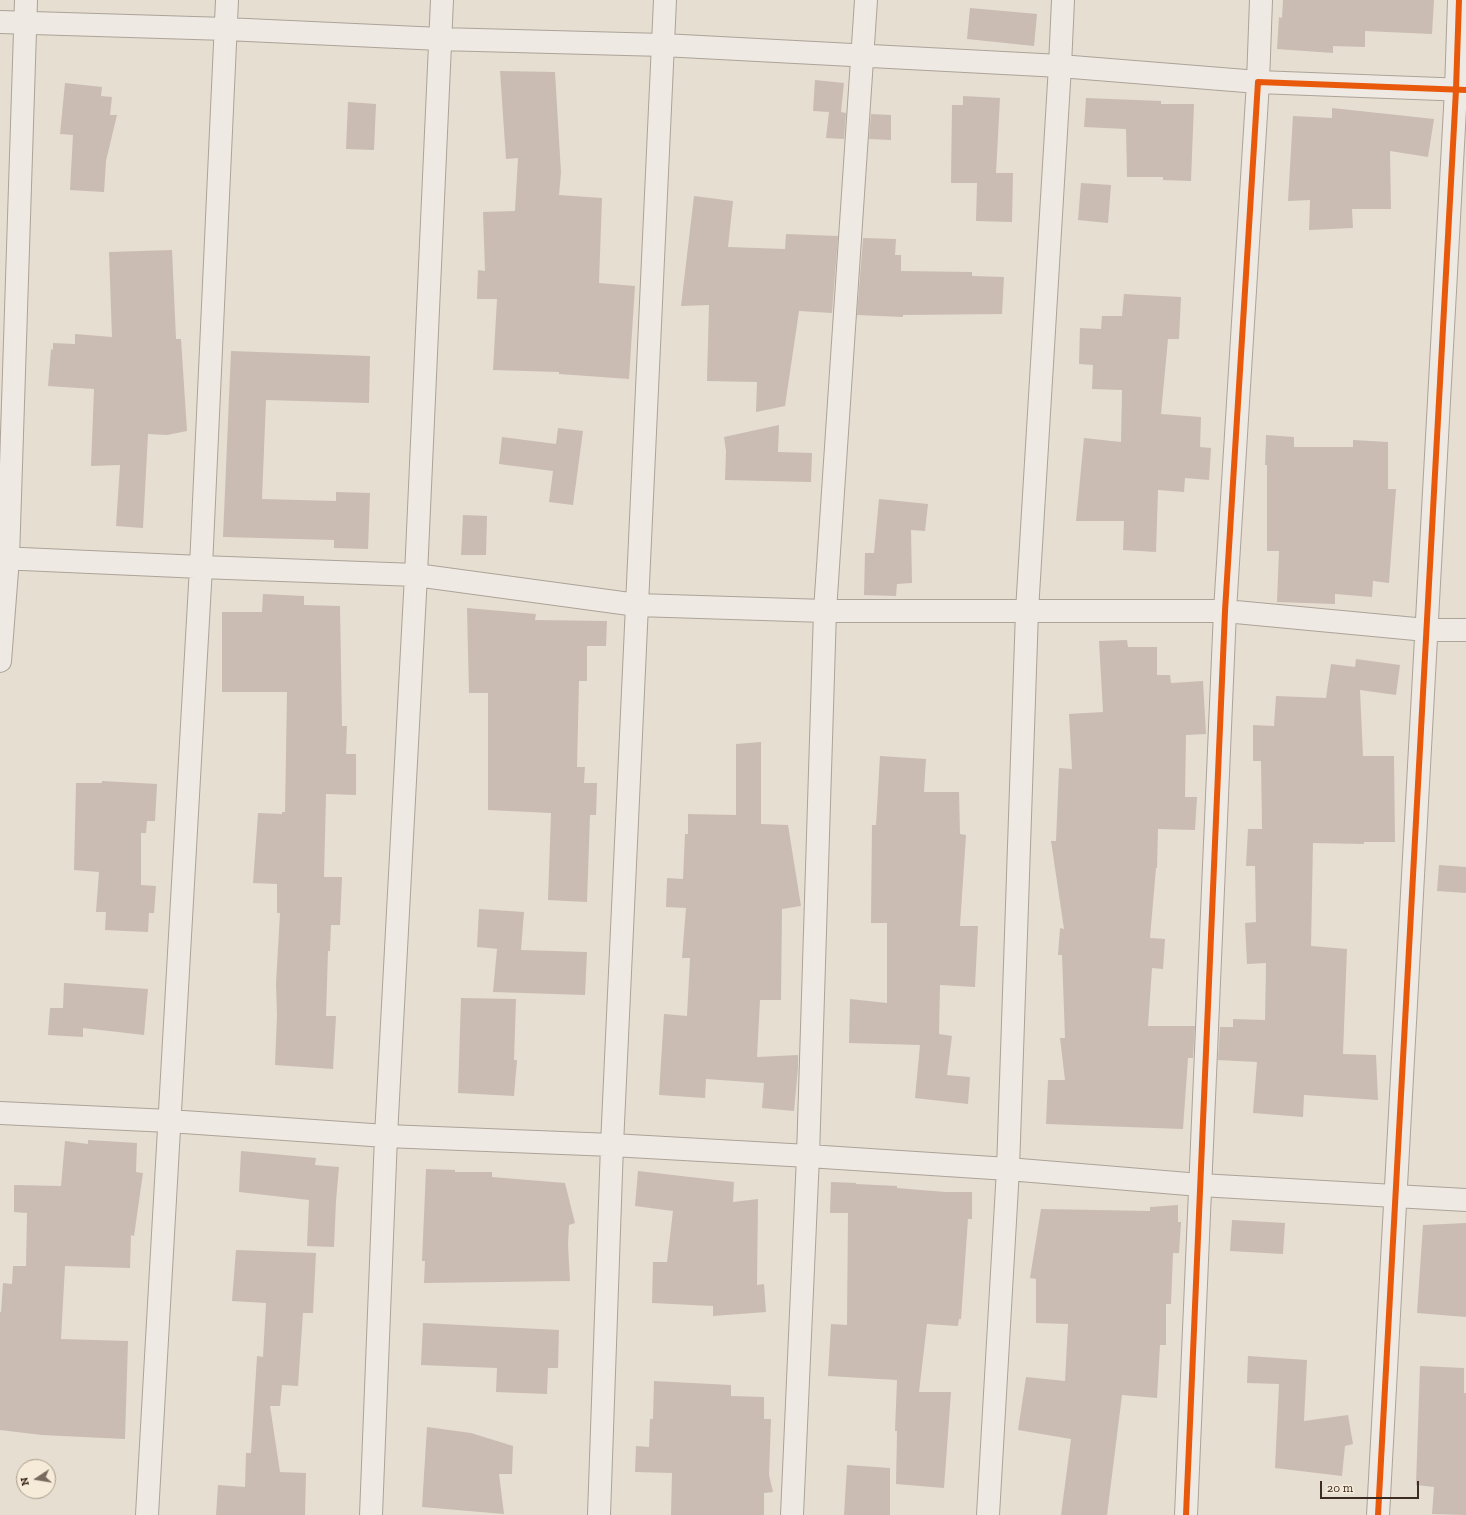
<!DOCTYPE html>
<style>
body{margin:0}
#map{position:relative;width:1466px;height:1515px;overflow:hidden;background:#e6ded1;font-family:"Zilla Slab",serif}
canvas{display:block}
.north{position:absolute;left:16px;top:1459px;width:40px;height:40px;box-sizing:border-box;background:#f6ead8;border:1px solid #ac9e8e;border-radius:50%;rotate:258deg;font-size:11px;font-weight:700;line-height:16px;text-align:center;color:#3c2b20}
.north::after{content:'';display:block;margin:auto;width:14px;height:18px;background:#786a5e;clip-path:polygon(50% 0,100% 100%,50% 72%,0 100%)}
.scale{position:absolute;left:1320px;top:1481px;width:99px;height:18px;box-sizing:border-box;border:2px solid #3c2b20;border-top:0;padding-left:5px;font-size:12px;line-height:14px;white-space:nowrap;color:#3c2b20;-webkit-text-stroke:3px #f6ead8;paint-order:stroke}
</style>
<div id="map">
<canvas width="1466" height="1515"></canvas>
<div class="north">N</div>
<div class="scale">20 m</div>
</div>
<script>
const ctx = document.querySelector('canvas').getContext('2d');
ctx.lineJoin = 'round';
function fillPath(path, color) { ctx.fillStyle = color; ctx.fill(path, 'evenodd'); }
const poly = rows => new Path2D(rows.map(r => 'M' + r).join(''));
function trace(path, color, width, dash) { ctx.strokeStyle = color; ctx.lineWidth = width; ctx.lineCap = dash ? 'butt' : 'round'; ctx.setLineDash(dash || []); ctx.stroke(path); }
fillPath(poly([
 [1283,0,1434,0,1432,34,1365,31,1365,47,1333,46,1333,53,1277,49,1279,17,1282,18],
 [970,8,1037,14,1034,46,967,39],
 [500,71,555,72,561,173,559,195,602,198,599,283,635,286,629,379,559,374,559,372,493,370,497,299,477,299,478,270,485,271,483,212,515,211,518,158,506,159],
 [815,80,844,83,841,112,846,113,844,139,826,138,829,112,813,111],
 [65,83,102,87,101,96,112,97,110,115,117,115,106,161,104,192,70,190,73,135,60,134],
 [963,96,1000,98,996,173,1013,173,1012,222,976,221,977,183,951,183,952,105,963,105],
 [1086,98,1161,101,1161,104,1194,104,1191,181,1163,180,1163,177,1127,177,1126,129,1084,127],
 [348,102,376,104,374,150,346,149],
 [1332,108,1434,119,1428,157,1390,151,1391,209,1352,209,1353,228,1309,230,1310,200,1288,201,1293,116,1332,118],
 [871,114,891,115,891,140,869,139],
 [1081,183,1111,185,1108,223,1078,220],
 [694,196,733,201,728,247,785,249,786,234,838,236,832,313,799,311,785,406,756,412,757,382,707,381,709,305,681,306],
 [863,238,896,239,895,255,901,255,901,271,972,272,972,276,1004,277,1002,314,903,315,903,317,857,315],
 [172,250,176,339,181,339,187,431,167,435,148,434,143,528,116,526,120,465,91,466,94,389,48,386,51,349,53,350,53,343,75,344,75,334,112,337,109,252],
 [1124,294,1181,297,1179,339,1168,339,1161,414,1201,417,1200,447,1211,448,1209,480,1185,478,1184,492,1158,490,1156,552,1123,550,1124,521,1076,521,1084,438,1121,442,1122,390,1092,389,1093,365,1079,364,1080,328,1101,329,1102,316,1122,316],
 [231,351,370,356,369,403,266,400,262,499,336,501,336,492,370,493,368,549,334,548,334,540,223,537],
 [779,425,778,452,812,453,811,482,725,480,726,451,724,437],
 [558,428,583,431,573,505,549,502,553,471,499,464,502,437,556,444],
 [1266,435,1294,437,1294,447,1353,447,1353,440,1388,442,1388,489,1396,489,1389,583,1373,581,1372,597,1335,594,1335,604,1277,602,1279,551,1267,551,1267,465,1265,465],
 [879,499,928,504,925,531,911,530,912,583,897,584,896,596,864,595,865,553,874,553],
 [463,515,487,516,486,555,461,555],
 [263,594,304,596,304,605,340,606,342,726,347,726,346,754,356,754,356,795,326,794,324,877,342,877,340,925,331,925,330,951,328,951,326,1016,336,1016,333,1069,275,1065,277,1015,276,984,280,913,277,913,277,884,253,883,258,813,282,814,282,812,285,812,287,692,222,692,222,612,262,612],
 [467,608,536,614,535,620,607,621,606,646,587,646,587,681,579,681,577,767,585,767,584,783,597,783,596,815,590,815,587,902,548,900,551,813,488,810,488,693,469,693],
 [1127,640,1128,647,1157,647,1157,675,1170,675,1171,683,1203,681,1206,734,1186,735,1185,797,1197,797,1195,830,1158,829,1157,868,1156,868,1150,938,1165,939,1163,969,1152,968,1148,1026,1195,1026,1193,1058,1188,1058,1183,1129,1046,1124,1048,1080,1065,1080,1060,1038,1065,1038,1062,955,1058,955,1060,928,1064,929,1051,841,1056,841,1059,768,1072,769,1069,714,1103,712,1099,641],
 [1356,659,1400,665,1396,695,1360,690,1363,756,1394,756,1395,842,1364,842,1364,844,1313,843,1311,946,1347,949,1343,1054,1376,1055,1378,1100,1304,1095,1303,1117,1253,1113,1257,1062,1218,1060,1220,1027,1233,1027,1233,1019,1265,1020,1266,963,1247,964,1245,923,1256,922,1255,866,1246,866,1248,829,1262,829,1261,761,1253,761,1253,725,1274,726,1276,696,1326,698,1331,664,1355,667],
 [761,742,761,824,788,825,801,906,782,909,781,1000,760,1000,757,1057,798,1055,798,1068,794,1111,762,1108,764,1083,706,1079,705,1098,659,1095,664,1014,687,1016,690,958,682,958,686,908,666,907,667,878,683,879,685,834,688,834,688,814,736,815,736,744],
 [880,756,926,759,924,792,959,792,960,834,966,835,960,926,978,926,975,987,940,985,939,1034,952,1036,947,1075,970,1077,968,1104,915,1098,920,1045,849,1043,850,999,887,1003,887,923,871,923,872,825,876,825],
 [102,781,157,784,155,821,147,821,146,833,141,833,141,885,156,886,154,913,149,913,148,932,105,930,106,912,96,912,99,872,74,870,76,783,102,783],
 [1439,865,1466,867,1466,893,1437,891],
 [479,909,524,912,521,950,587,952,585,995,493,992,497,949,509,950,477,947],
 [64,983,148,989,144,1035,83,1028,83,1037,48,1035,50,1008,63,1008],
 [461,998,516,999,514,1060,517,1060,514,1096,458,1093],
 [88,1140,137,1143,136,1172,143,1173,134,1236,131,1235,130,1268,65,1266,61,1339,128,1341,125,1439,42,1435,0,1430,0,1312,1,1312,3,1283,12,1284,13,1266,26,1266,27,1213,14,1212,14,1185,61,1186,65,1141,88,1144],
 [241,1151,316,1158,315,1165,339,1167,336,1201,334,1247,307,1246,309,1200,239,1192],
 [426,1169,455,1170,455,1172,492,1172,492,1177,565,1183,575,1223,569,1225,568,1245,570,1281,424,1283,425,1261,422,1261],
 [638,1171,734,1182,733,1202,758,1199,757,1285,764,1284,766,1312,713,1316,713,1306,652,1303,653,1262,667,1262,673,1211,635,1206],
 [831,1182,856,1183,856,1184,897,1186,897,1188,945,1192,972,1192,972,1219,968,1219,961,1319,959,1319,958,1326,927,1324,919,1392,951,1392,944,1488,896,1484,897,1431,895,1431,897,1380,828,1376,831,1324,847,1325,848,1213,830,1213],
 [1178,1205,1178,1222,1181,1222,1179,1253,1173,1253,1171,1304,1166,1304,1166,1345,1160,1345,1157,1398,1122,1395,1107,1515,1061,1515,1071,1439,1018,1430,1026,1377,1065,1381,1068,1324,1036,1323,1036,1279,1030,1278,1041,1209,1150,1211,1150,1207],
 [1232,1220,1285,1223,1283,1254,1230,1251],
 [1466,1223,1466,1317,1417,1313,1423,1225],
 [236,1250,316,1253,313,1313,303,1313,298,1386,282,1385,280,1406,270,1406,280,1472,306,1473,305,1515,216,1515,218,1485,245,1487,246,1453,251,1453,257,1356,263,1357,266,1303,232,1301],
 [423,1323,559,1330,558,1368,548,1368,547,1394,496,1392,497,1368,421,1365],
 [1248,1356,1307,1360,1304,1421,1348,1415,1353,1444,1345,1446,1342,1476,1275,1468,1279,1384,1247,1383],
 [1420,1366,1464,1368,1464,1393,1466,1393,1466,1515,1432,1514,1434,1487,1416,1485],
 [654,1381,731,1385,731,1396,764,1397,764,1419,771,1419,769,1475,773,1492,764,1493,764,1515,671,1515,672,1473,635,1472,636,1446,649,1447,650,1419,653,1419],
 [427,1427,471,1433,513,1446,512,1474,499,1474,504,1514,422,1507],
 [847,1465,890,1468,890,1515,844,1515]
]), '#cabcb2');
const minor = poly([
 [0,22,226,29,440,39,663,45,1060,66,1258,82,1261,0],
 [0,558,201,567,416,575,637,605,825,611,1225,611,1426,630,1466,630],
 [0,661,8,558,26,0],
 [0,1113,169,1121,386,1136,612,1145,808,1156,1008,1169,1200,1185,1466,1200],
 [147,1515,201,567,227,0],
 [371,1515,386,1136,416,575,442,0],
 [599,1515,612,1145,665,0],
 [792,1515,808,1156,825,611,866,0],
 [988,1515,1008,1169,1027,611,1060,66,1063,0],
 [1186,1515,1225,611,1258,82,1466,90],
 [1378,1515,1456,90,1459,0]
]);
trace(minor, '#aca399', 24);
trace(minor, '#eee9e2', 22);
trace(poly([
 [1186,1515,1225,611,1258,82,1466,90],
 [1378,1515,1456,90,1459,0]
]), '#e8590c', 6);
</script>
